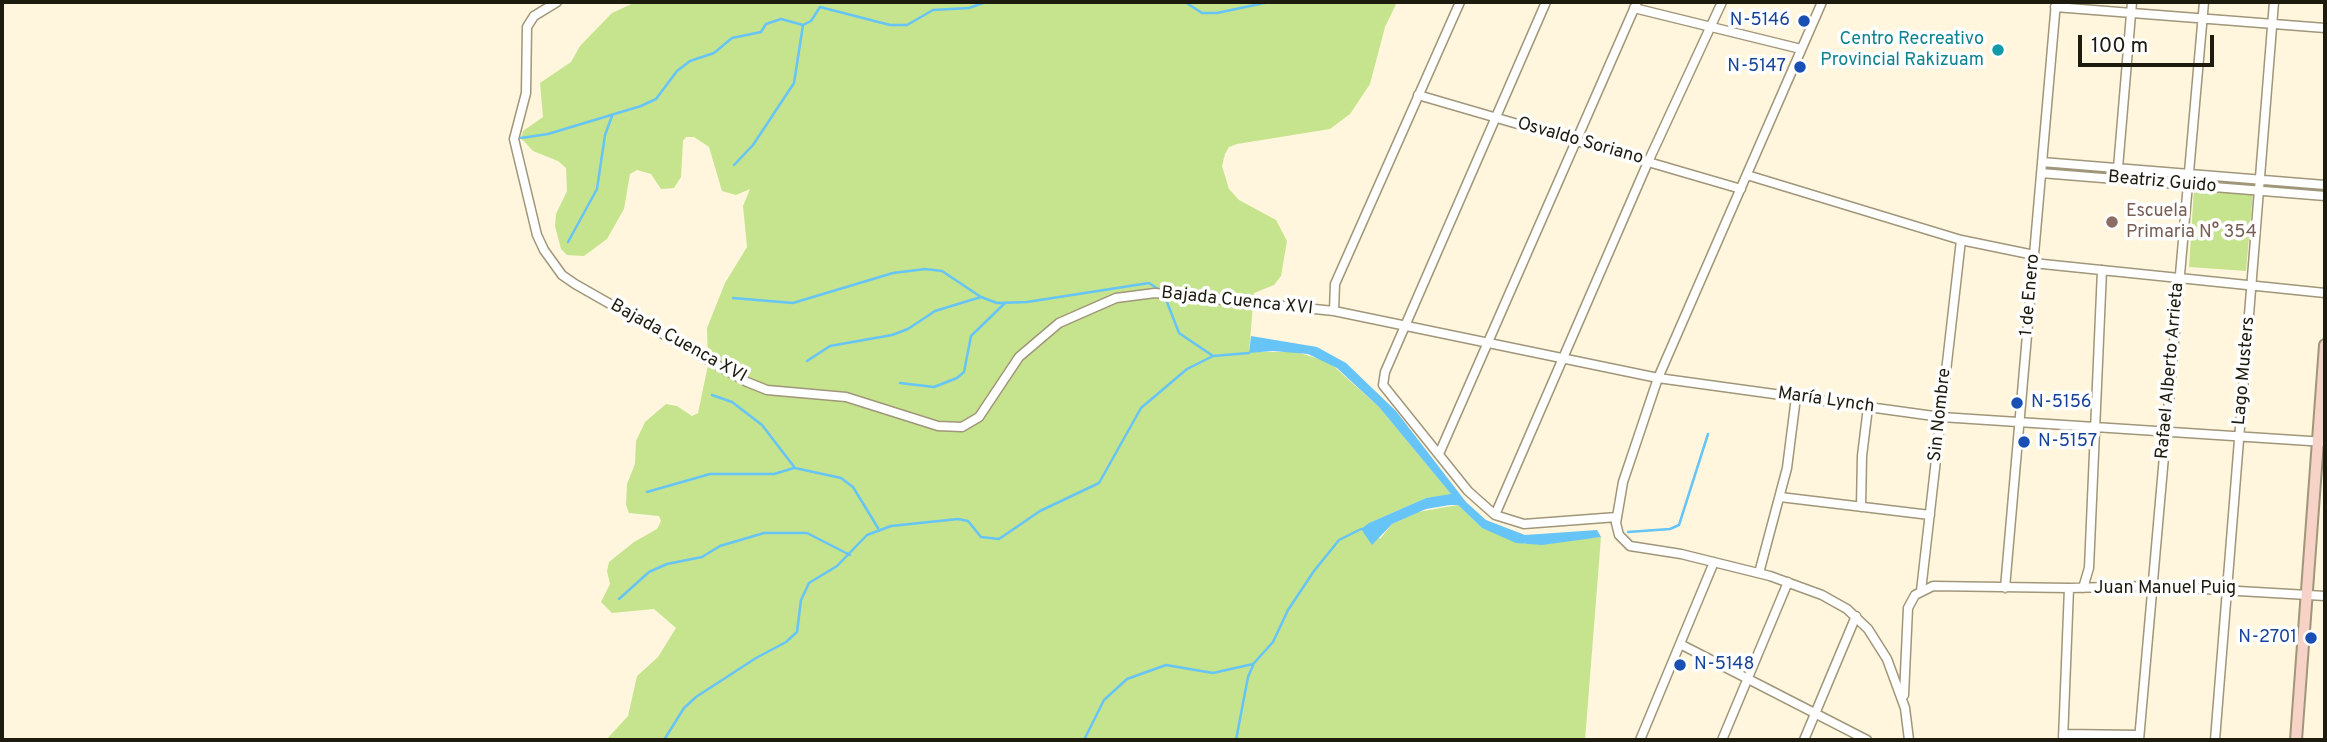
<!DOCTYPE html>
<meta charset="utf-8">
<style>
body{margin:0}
#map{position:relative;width:2327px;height:742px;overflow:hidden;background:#fff6dd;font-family:Overpass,sans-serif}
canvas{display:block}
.frame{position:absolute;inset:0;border:4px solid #1d1a0e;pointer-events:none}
.scale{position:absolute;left:2078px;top:35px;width:136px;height:32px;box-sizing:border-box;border:4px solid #1d1a0e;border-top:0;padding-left:9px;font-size:21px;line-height:24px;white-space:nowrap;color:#1d1a0e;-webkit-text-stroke:5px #fff;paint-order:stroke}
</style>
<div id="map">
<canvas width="2327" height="742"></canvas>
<div class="frame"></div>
<div class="scale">100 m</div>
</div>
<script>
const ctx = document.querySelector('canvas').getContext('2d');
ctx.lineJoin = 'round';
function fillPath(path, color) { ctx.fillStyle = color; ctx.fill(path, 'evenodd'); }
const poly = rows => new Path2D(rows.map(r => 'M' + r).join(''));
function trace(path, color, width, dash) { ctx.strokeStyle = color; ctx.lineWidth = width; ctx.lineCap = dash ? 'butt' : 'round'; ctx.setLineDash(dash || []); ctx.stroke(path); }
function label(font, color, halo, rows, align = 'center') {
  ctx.font = font + ' Overpass,sans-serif'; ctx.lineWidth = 7; ctx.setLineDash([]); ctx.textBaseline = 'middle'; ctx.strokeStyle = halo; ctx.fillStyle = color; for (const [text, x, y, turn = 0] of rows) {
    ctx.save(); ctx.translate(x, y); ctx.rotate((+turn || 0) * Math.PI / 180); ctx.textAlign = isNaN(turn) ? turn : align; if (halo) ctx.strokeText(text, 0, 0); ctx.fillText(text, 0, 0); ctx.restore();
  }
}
fillPath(poly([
 [636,2,1397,2,1385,27,1370,84,1350,114,1330,129,1237,144,1229,147,1225,154,1222,166,1229,189,1239,200,1276,220,1287,241,1281,276,1274,285,1254,293,1249,352,1296,352,1329,362,1379,407,1452,495,1426,498,1369,523,1380,539,1392,524,1418,512,1458,505,1482,528,1525,544,1601,537,1585,740,606,740,628,716,637,676,658,657,676,628,654,609,612,613,601,602,610,584,607,571,609,562,634,542,657,529,661,521,659,516,629,513,626,505,627,484,635,464,636,441,645,422,666,404,677,406,692,416,698,413,708,365,707,328,725,283,747,247,743,206,750,189,736,195,722,191,709,147,694,137,686,137,683,141,681,177,674,188,661,189,651,174,637,170,630,174,624,209,607,239,584,256,567,255,561,249,555,226,556,214,567,191,566,168,558,161,533,151,521,138,523,131,543,117,540,83,571,62,580,46,612,13],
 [2194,188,2253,193,2246,271,2189,267]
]), '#c6e38e');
fillPath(poly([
 [1251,336,1317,347,1346,363,1396,411,1466,502,1486,520,1525,535,1597,530,1601,537,1542,545,1516,543,1482,528,1458,505,1450,505,1426,509,1392,524,1372,545,1361,529,1369,523,1426,498,1451,494,1379,407,1337,368,1308,354,1273,351,1249,353]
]), '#66c4f7');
trace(poly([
 [1185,2,1202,13,1217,13,1269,2],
 [521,138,548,134,641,106,656,99,677,71,690,61,714,53,732,38,761,32,766,24,781,19,803,25,811,21,820,7,890,25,907,25,933,10,969,8,986,2],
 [734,165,753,145,794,83,803,25],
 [568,242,597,189,605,135,612,116],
 [1165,297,1179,333,1213,356],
 [733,298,793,303,893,273,925,269,942,271,981,297,997,303,1027,302,1149,283,1161,291],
 [807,361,830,346,892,335,908,329,935,311,981,297],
 [900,383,934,387,957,378,964,372,971,336,1005,303],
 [712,395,732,402,762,425,795,468,841,478,853,487,878,528],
 [647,492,710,474,774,474,794,468],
 [1628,532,1670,529,1679,525,1708,434],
 [619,599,649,572,667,564,702,557,720,546,764,533,807,533,850,555],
 [664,740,684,708,696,697,756,658,786,642,797,632,801,600,809,583,837,566,867,535,891,526,958,519,968,521,981,537,999,539,1040,511,1099,483,1141,408,1187,369,1213,356,1249,353],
 [1084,740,1104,700,1127,679,1166,665,1213,673,1253,664],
 [1236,740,1248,677,1254,663,1273,642,1288,610,1314,571,1339,540,1361,529]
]), '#66c4f7', 2.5);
const street = poly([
 [557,2,534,16,527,27,526,93,514,139,537,235,544,250,562,275,575,284,747,382,767,390,846,397,938,426,962,427,979,417,1019,357,1059,323,1116,298,1155,293,1334,311,1658,378,1941,417,2325,442],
 [1546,2,1385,372,1383,385,1468,491,1495,515,1524,524,1617,517],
 [1822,2,1658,378,1623,482,1616,523,1619,535,1630,546,1681,554,1770,576,1822,595,1847,609,1868,629,1887,659,1905,708,1909,740],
 [2055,7,2325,28],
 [1634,8,1801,49],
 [1418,95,1741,189],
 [2042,162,2325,185],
 [2118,168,2132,2],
 [2041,173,2325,196],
 [1747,175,1961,240,2034,255],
 [2033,263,2325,293],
 [1334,311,1335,284,1460,2],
 [1439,454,1637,2],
 [1780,497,1930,515],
 [1861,507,1862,456,1868,407],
 [1495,515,1648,162,1722,2],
 [1759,573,1787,468,1796,397],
 [2005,588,2056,2],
 [2083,588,2089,568,2102,270],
 [1921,591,1961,240],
 [1680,644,1867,740],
 [1904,695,1908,608,1915,595,1933,586,2069,588,2152,586,2325,596],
 [2063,734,2139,735],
 [1640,740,1714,562],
 [1722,740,1788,582],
 [1804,740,1856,616],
 [2063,740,2069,588],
 [2139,740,2204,2],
 [2215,740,2274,2]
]);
const secondary = poly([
 [2296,740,2325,345]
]);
trace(street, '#a09679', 11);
trace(secondary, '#a09679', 14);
trace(street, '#fff', 8);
trace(secondary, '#f7d2c6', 10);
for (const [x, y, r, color] of [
 [1804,21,7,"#1a4fb4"],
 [1998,50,7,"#0f9aa8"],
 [1800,67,7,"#1a4fb4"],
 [2112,222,7,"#8d6e63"],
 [2017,403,7,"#1a4fb4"],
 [2024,442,7,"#1a4fb4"],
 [2311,638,7,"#1a4fb4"],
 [1680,665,7,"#1a4fb4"]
]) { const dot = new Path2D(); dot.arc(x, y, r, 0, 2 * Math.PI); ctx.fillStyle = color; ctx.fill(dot); trace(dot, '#fff', 2.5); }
label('18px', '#164399', '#fff', [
 ["N-5146",1790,21],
 ["N-5147",1786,67],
 ["N-5156",2031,403,"left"],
 ["N-5157",2038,442,"left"],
 ["N-2701",2297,638],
 ["N-5148",1694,665,"left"]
], 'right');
label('18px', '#0d838f', '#fff', [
 ["Centro Recreativo",1984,40],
 ["Provincial Rakizuam",1984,61]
], 'right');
label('18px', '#1d1a0e', '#fff', [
 ["Osvaldo Soriano",1580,142,16],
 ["Beatriz Guido",2162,183,5],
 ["1 de Enero",2031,295,-85],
 ["Bajada Cuenca XVI",1237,302,6],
 ["Bajada Cuenca XVI",678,342,29],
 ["Rafael Alberto Arrieta",2171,371,-85],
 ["Lago Musters",2245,371,-85],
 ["María Lynch",1826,401,8],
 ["Sin Nombre",1941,415,-84],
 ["Juan Manuel Puig",2165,589]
]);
label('18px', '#785e54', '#fff', [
 ["Escuela",2126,212],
 ["Primaria N° 354",2126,233]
], 'left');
</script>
